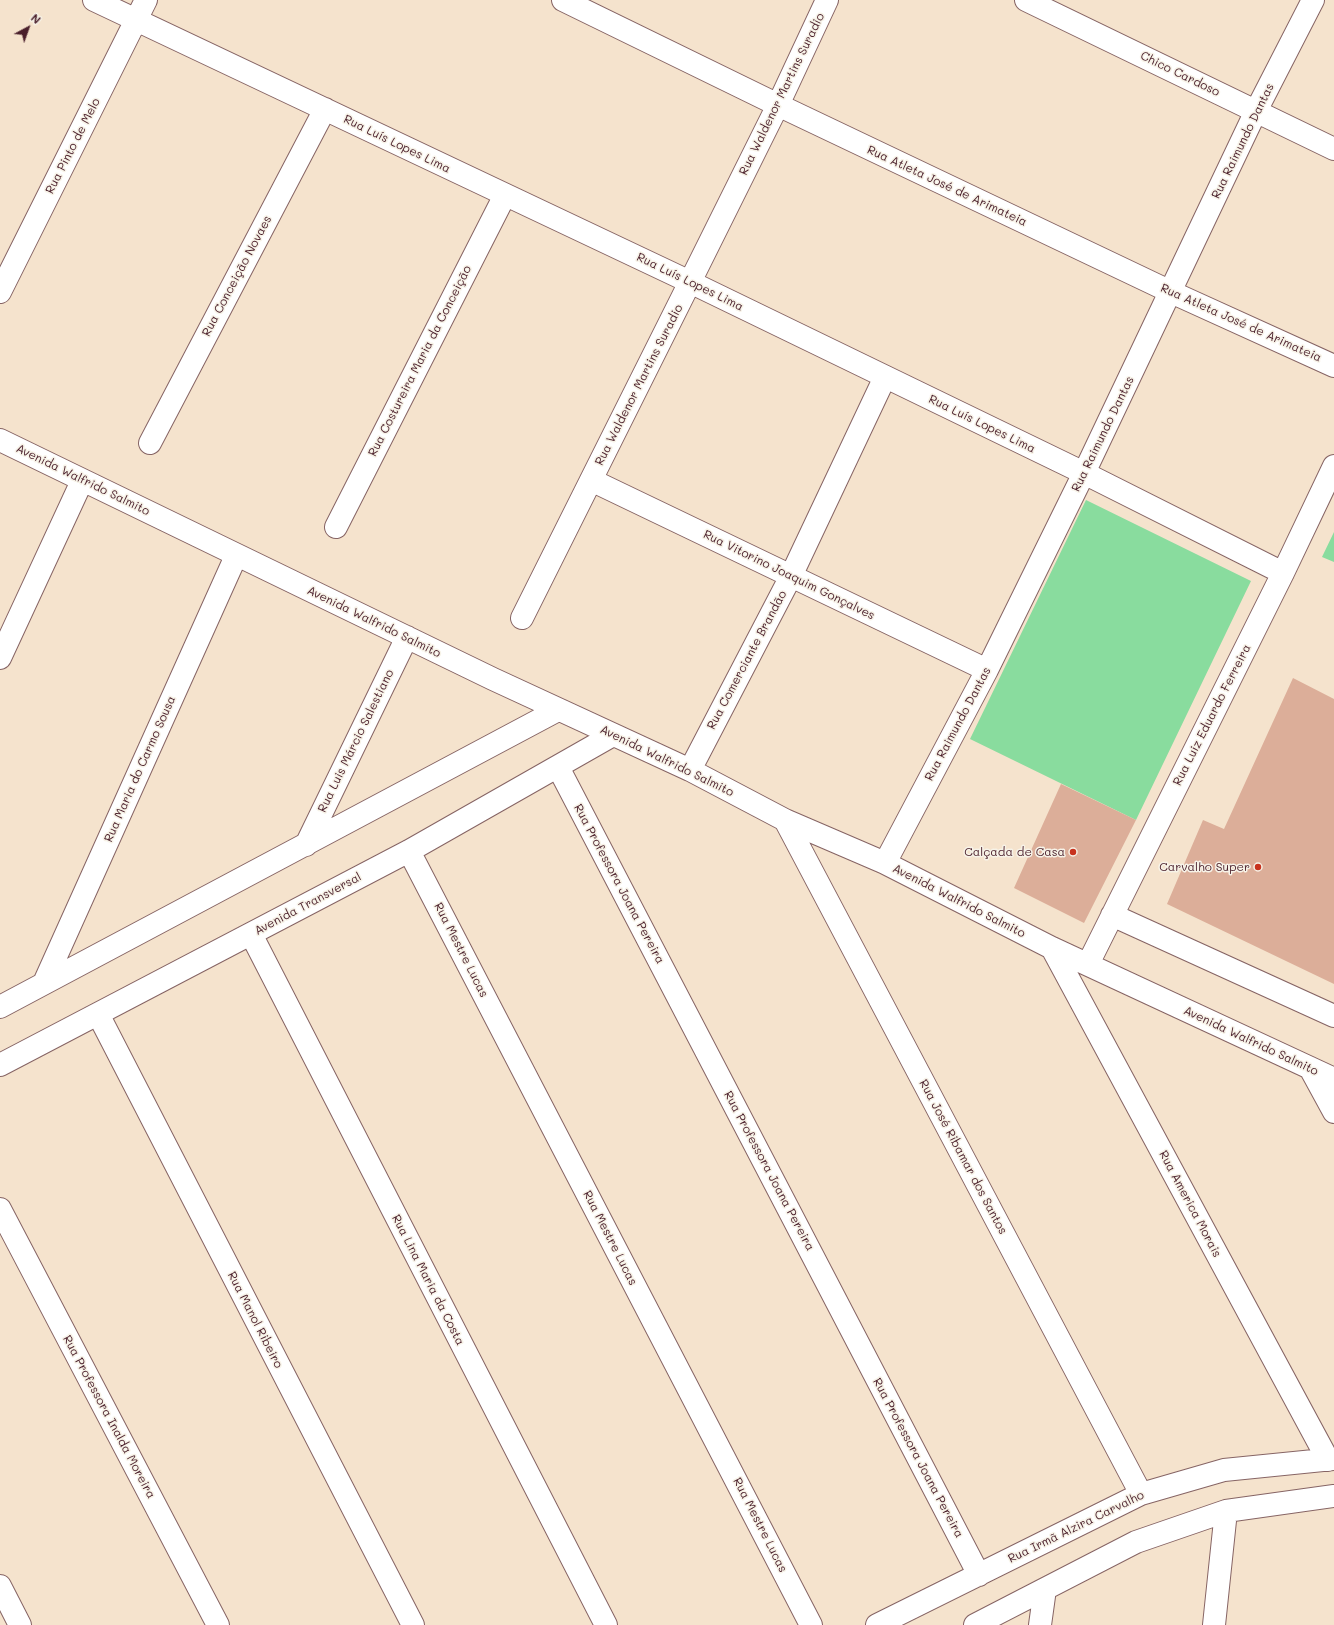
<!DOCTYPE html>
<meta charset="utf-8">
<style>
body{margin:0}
#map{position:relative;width:1334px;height:1625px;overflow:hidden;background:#f5e3cd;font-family:Mali,sans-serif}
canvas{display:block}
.north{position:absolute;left:8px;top:8px;width:40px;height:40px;-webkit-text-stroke:3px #f7f3e8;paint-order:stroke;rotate:41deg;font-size:11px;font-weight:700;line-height:16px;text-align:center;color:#4a1f2b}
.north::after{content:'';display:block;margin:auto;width:14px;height:18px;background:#4a1f2b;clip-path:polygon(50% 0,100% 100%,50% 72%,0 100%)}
</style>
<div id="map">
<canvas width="1334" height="1625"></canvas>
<div class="north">N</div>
</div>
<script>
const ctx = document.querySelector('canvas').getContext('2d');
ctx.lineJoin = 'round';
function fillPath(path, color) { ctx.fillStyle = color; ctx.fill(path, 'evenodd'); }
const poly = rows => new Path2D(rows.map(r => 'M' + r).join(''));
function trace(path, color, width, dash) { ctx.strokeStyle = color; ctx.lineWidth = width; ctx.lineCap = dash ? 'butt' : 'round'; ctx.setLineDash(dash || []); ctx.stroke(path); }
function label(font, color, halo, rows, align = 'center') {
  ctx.font = font + ' Mali,sans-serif'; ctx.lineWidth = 3; ctx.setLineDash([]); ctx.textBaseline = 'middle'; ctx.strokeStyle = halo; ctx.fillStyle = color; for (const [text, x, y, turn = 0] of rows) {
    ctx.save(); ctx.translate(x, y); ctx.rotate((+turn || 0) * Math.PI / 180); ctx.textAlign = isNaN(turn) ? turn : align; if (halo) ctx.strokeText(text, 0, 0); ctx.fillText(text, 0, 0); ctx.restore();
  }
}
fillPath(poly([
 [1086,500,1251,581,1136,820,970,739],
 [1334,532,1334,562,1322,557]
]), '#89dc9e');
fillPath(poly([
 [1293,678,1334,699,1334,984,1167,904,1203,820,1224,829],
 [1061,784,1136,820,1084,923,1014,888]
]), '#dcae99');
const minor = poly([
 [94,0,690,282,1084,473,1283,573],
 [563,0,778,105,1171,292,1334,366],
 [1026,0,1334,149],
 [0,292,146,0],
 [0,440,493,679,690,770,785,820,885,863,1052,948,1334,1079],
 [150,443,325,109],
 [591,480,987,670],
 [336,527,505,195],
 [522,618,690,282,778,105,827,0],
 [0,658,82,481],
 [558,767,979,1575],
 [690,770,791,576,885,377],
 [785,820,1141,1494],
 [306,845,407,637],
 [409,851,811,1625],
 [885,863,987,670,1084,473,1256,111,1313,0],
 [1112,915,1334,1016],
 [251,934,606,1625],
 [1052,948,1328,1460],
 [1088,964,1283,573,1334,466],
 [44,983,236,556],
 [0,1007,558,710],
 [98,1014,413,1625],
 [0,1065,409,851,613,735],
 [1310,1068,1334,1112],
 [0,1209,218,1625],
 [0,1586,20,1625],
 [877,1625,1141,1494,1224,1470,1334,1459],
 [975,1625,1136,1542,1226,1511,1334,1496],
 [1040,1625,1045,1589],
 [1214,1625,1226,1511]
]);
trace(minor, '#866464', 24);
trace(minor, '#fff', 22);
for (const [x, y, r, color] of [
 [1073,852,4,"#c8321e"],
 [1258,867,4,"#c8321e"]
]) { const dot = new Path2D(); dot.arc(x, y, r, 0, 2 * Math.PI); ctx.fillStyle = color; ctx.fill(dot); trace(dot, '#f7f3e8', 1.5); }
label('12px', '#4a1f2b', '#f7f3e8', [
 ["Chico Cardoso",1180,74,26],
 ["Rua Waldenor Martins Suradio",782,94,-64],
 ["Rua Raimundo Dantas",1243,141,-64],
 ["Rua Luís Lopes Lima",397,144,26],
 ["Rua Pinto de Melo",73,146,-63],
 ["Rua Atleta José de Arimateia",947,186,25],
 ["Rua Conceição Novaes",237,276,-62],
 ["Rua Luís Lopes Lima",690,282,26],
 ["Rua Atleta José de Arimateia",1241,323,24],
 ["Rua Costureira Maria da Conceição",420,361,-63],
 ["Rua Waldenor Martins Suradio",639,385,-63],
 ["Rua Luís Lopes Lima",982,424,26],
 ["Rua Raimundo Dantas",1103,434,-64],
 ["Avenida Walfrido Salmito",83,480,26],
 ["Rua Vitorino Joaquim Gonçalves",789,575,26],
 ["Avenida Walfrido Salmito",374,622,26],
 ["Rua Comerciante Brandão",747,660,-62],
 ["Rua Luiz Eduardo Ferreira",1212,715,-63],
 ["Rua Raimundo Dantas",958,724,-62],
 ["Rua Luis Márcio Salestiano",356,741,-64],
 ["Avenida Walfrido Salmito",667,761,26],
 ["Rua Maria do Carmo Sousa",140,769,-66],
 ["Rua Professora Joana Pereira",619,884,62],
 ["Avenida Walfrido Salmito",959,901,27],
 ["Avenida Transversal",308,904,-28],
 ["Rua Mestre Lucas",461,950,63],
 ["Avenida Walfrido Salmito",1251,1041,25],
 ["Rua José Ribamar dos Santos",963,1157,62],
 ["Rua Professora Joana Pereira",769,1171,62],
 ["Rua America Morais",1190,1204,62],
 ["Rua Mestre Lucas",610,1238,63],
 ["Rua Lina Maria da Costa",428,1280,63],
 ["Rua Manol Ribeiro",255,1320,63],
 ["Rua Professora Inalda Moreira",109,1417,62],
 ["Rua Professora Joana Pereira",918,1458,62],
 ["Rua Mestre Lucas",760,1525,63],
 ["Rua Irmã Alzira Carvalho",1076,1527,-26]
]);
label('12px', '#4a1f2b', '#f7f3e8', [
 ["Calçada de Casa",1065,852],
 ["Carvalho Super",1250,867]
], 'right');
</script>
